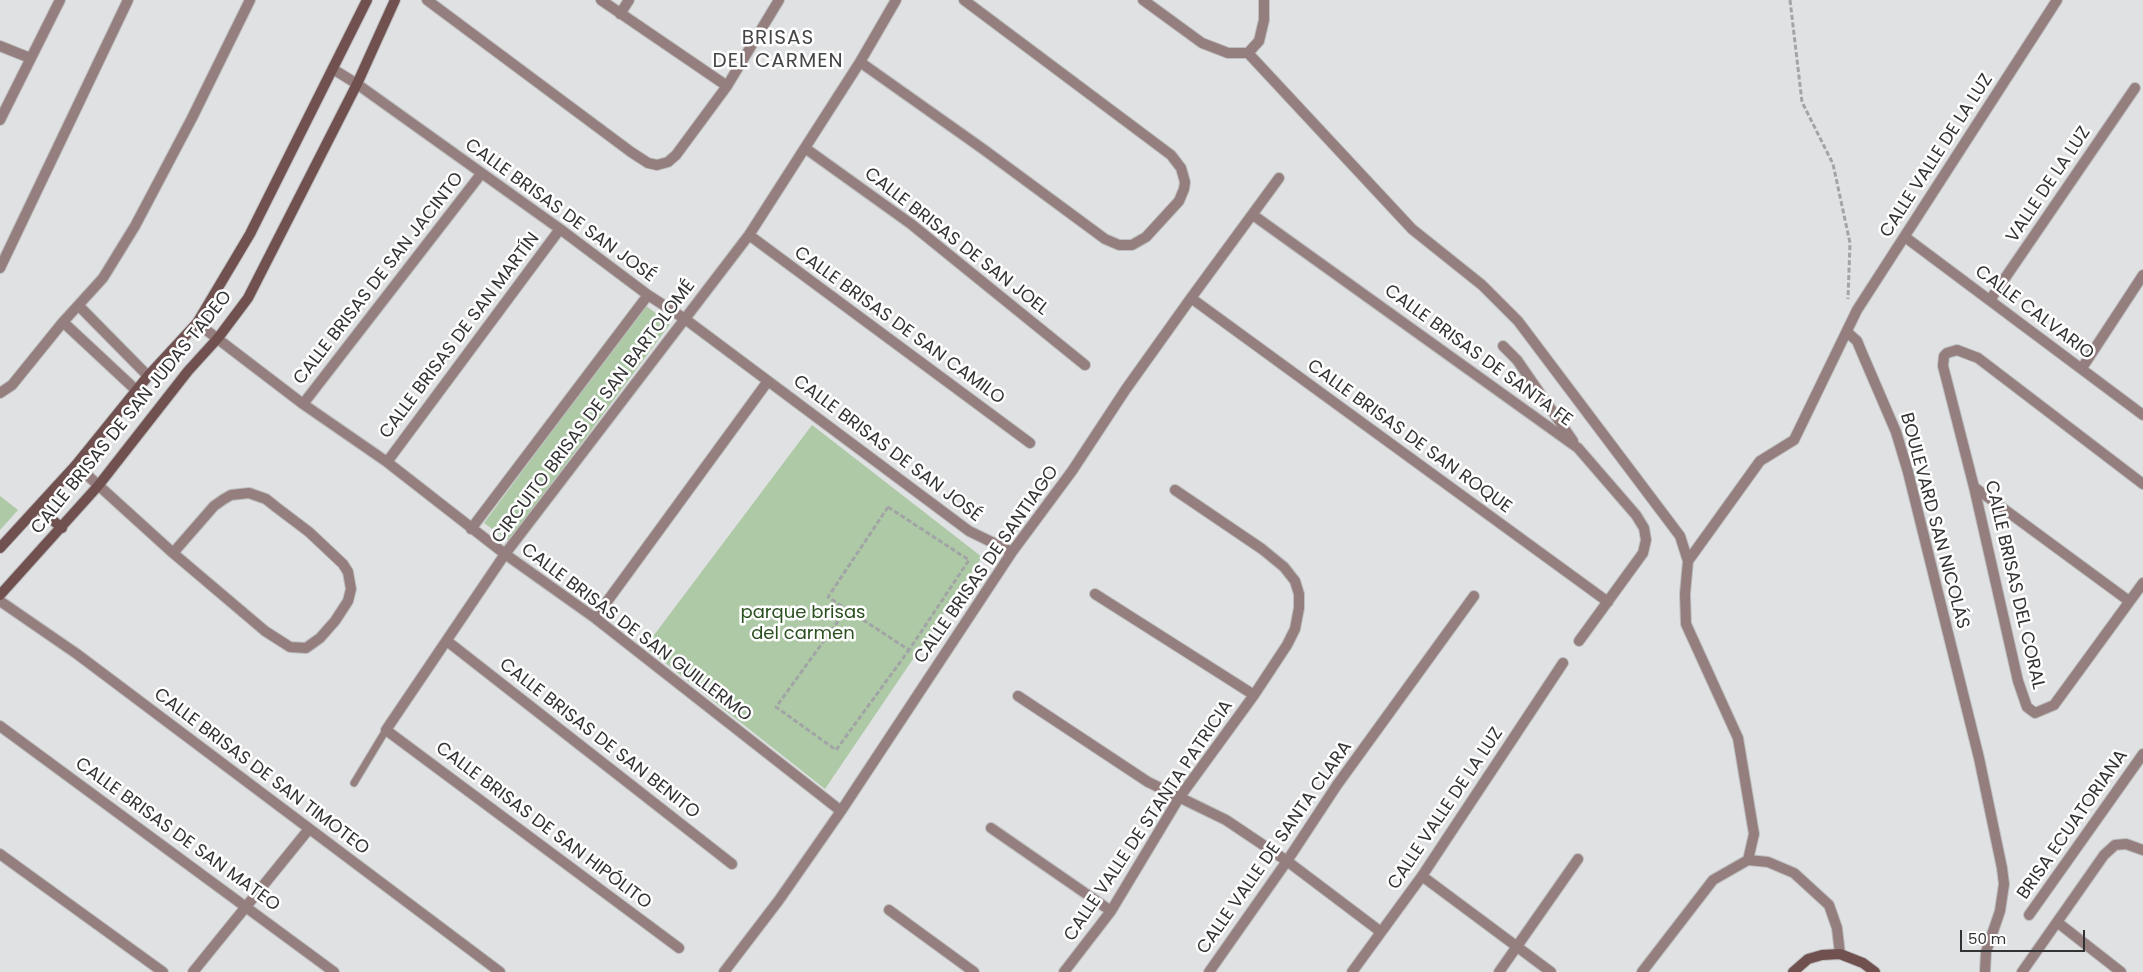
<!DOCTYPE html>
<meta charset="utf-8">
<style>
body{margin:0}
#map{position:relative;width:2143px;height:972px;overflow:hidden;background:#dfe1e2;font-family:Poppins,sans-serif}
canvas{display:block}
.scale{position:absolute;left:1960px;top:930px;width:125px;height:22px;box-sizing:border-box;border:2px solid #333334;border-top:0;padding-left:6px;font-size:15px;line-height:18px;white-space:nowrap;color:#333334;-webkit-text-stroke:4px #fff;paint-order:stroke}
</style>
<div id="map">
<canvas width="2143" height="972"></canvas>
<div class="scale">50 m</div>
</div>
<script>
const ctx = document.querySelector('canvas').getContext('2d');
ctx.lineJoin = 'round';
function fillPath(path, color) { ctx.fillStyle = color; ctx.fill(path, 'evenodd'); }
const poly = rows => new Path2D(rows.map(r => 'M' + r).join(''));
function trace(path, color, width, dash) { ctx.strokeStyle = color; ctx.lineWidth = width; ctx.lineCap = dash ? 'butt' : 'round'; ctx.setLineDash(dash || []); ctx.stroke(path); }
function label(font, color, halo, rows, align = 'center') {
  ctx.font = font + ' Poppins,sans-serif'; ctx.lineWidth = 5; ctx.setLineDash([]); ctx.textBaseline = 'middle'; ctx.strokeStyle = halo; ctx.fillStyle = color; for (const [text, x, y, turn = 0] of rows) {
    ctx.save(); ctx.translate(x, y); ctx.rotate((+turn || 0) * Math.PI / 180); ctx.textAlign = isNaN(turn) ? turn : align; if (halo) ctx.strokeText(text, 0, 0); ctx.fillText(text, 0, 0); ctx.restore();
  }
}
fillPath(poly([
 [645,305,670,324,509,541,484,523],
 [812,425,982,557,825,789,645,647],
 [0,496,18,510,0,530]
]), '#adc9a6');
const lane = poly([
 [354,783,386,730]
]);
const street = poly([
 [427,0,631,152,648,163,657,165,668,162,676,155,727,86,779,0],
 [601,0,727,86],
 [1143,0,1202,43,1228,53,1248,53,1259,41,1264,20,1264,0],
 [620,14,629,0],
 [0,46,30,58],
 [1248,53,1412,229,1482,285,1518,321,1680,536,1688,561,1685,594,1686,624,1738,738,1754,834,1748,860],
 [860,62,983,149,1105,239,1119,245,1132,245,1146,237,1179,201,1184,189,1185,182,1181,168,1171,155,964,0],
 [333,69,357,84,560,229,648,295,685,319,969,531,1012,552],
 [0,120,60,0],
 [805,148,911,224,1085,365],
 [1253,215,1578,448,1636,515,1644,528,1646,540,1643,553,1579,641],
 [749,235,1030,443],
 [1905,237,2143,415],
 [0,268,128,0],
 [1191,298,1608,602],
 [1990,300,2135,88],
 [79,306,148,376],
 [63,322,137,391],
 [197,323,303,404,387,462,505,554,595,618,841,811],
 [1847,332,1857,341,1862,353,1896,432,1908,472,1979,758,2002,868,2004,884,2000,911,1986,952,1985,972],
 [1503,346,1517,360,1573,441],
 [2082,368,2143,275],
 [0,393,12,385,63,322,103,278,135,226,192,118,250,0],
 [303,404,481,174],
 [387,462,560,229],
 [76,465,173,553,265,631,290,647,306,648,320,638,335,621,348,601,351,589,348,572,343,564,309,532,276,507,266,499,249,493,231,495,224,499,214,506,173,553],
 [2143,484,1978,358,1957,350,1947,353,1944,356,1943,366,1974,487,2018,681,2027,707,2035,713,2054,705,2143,583],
 [1974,487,2129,601],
 [471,529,648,295],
 [1688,561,1760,461,1794,440,1857,310,2057,0],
 [1095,594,1254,695],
 [0,601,77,654,500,972],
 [595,618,768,381],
 [447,641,732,864],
 [1018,696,1148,782,1226,820,1287,861,1381,932],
 [0,726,334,972],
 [991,828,1111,911],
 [0,854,163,972],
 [1422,876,1551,972],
 [889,910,974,972],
 [2029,915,2143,754],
 [2057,922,2121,972],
 [679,948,386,730,505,554,749,235,860,62,896,0],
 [193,972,309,829],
 [724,972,779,900,841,811,1012,552,1072,471,1126,389,1191,298,1279,178],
 [1064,972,1111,911,1179,798,1254,695,1287,645,1295,629,1299,608,1299,594,1295,581,1284,567,1262,549,1175,490],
 [1209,972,1287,861,1337,785,1474,596],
 [1352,972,1422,876,1563,663],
 [1499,972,1578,859],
 [1642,972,1713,880,1748,860,1768,862,1794,873,1829,905,1837,928,1840,954],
 [2022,972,2104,855,2115,845,2126,844,2143,850]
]);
const secondary = poly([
 [38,508,62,528],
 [0,548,76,465,148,376,197,323,250,234,367,0],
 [0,595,98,486,188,371,218,338,248,298,357,84,395,0],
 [1793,972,1808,959,1822,955,1840,954,1863,963,1875,972]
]);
trace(lane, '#bdbebf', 9);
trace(street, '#bdbebf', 12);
trace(secondary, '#bdbebf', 12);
trace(poly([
 [1790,0,1802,102,1833,164,1850,243,1848,299],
 [888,507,969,560,909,650,828,597,888,507],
 [847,609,776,707,836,750,909,650]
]), '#a2a4a5', 3, [5, 2.5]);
trace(lane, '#957f7e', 7);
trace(street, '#957f7e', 10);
trace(secondary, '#705150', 10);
label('18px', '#333334', '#fff', [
 ["CALLE VALLE DE LA LUZ",1937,156,-57],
 ["VALLE DE LA LUZ",2049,185,-56],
 ["CALLE BRISAS DE SAN JOSÉ",560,211,36],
 ["CALLE BRISAS DE SAN JOEL",956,242,38],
 ["CALLE BRISAS DE SAN JACINTO",379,279,-52],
 ["CALLE CALVARIO",2034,313,37],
 ["CALLE BRISAS DE SAN CAMILO",899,326,36],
 ["CALLE BRISAS DE SAN MARTÍN",460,336,-53],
 ["CALLE BRISAS DE SANTA FE",1478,356,36],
 ["CIRCUITO BRISAS DE SAN BARTOLOMÉ",594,412,-53],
 ["CALLE BRISAS DE SAN JUDAS TADEO",132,413,-51],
 ["CALLE BRISAS DE SAN ROQUE",1409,437,36],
 ["CALLE BRISAS DE SAN JOSÉ",887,449,37],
 ["BOULEVARD SAN NICOLÁS",1934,521,75],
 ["CALLE BRISAS DE SANTIAGO",987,565,-55],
 ["CALLE BRISAS DEL CORAL",2014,585,77],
 ["CALLE BRISAS DE SAN GUILLERMO",636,633,37],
 ["CALLE BRISAS DE SAN BENITO",599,739,38],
 ["CALLE BRISAS DE SAN TIMOTEO",261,772,37],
 ["CALLE VALLE DE LA LUZ",1446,809,-56],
 ["CALLE VALLE DE STANTA PATRICIA",1149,821,-56],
 ["BRISA ECUATORIANA",2073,825,-55],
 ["CALLE BRISAS DE SAN HIPÓLITO",543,826,37],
 ["CALLE BRISAS DE SAN MATEO",177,835,36],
 ["CALLE VALLE DE SANTA CLARA",1275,848,-55]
]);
label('18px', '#29501e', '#fff', [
 ["parque brisas",803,613],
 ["del carmen",803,634]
]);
ctx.letterSpacing = '1px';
label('20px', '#454648', '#fff', [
 ["BRISAS",778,39],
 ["DEL CARMEN",778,62]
]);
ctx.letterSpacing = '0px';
</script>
